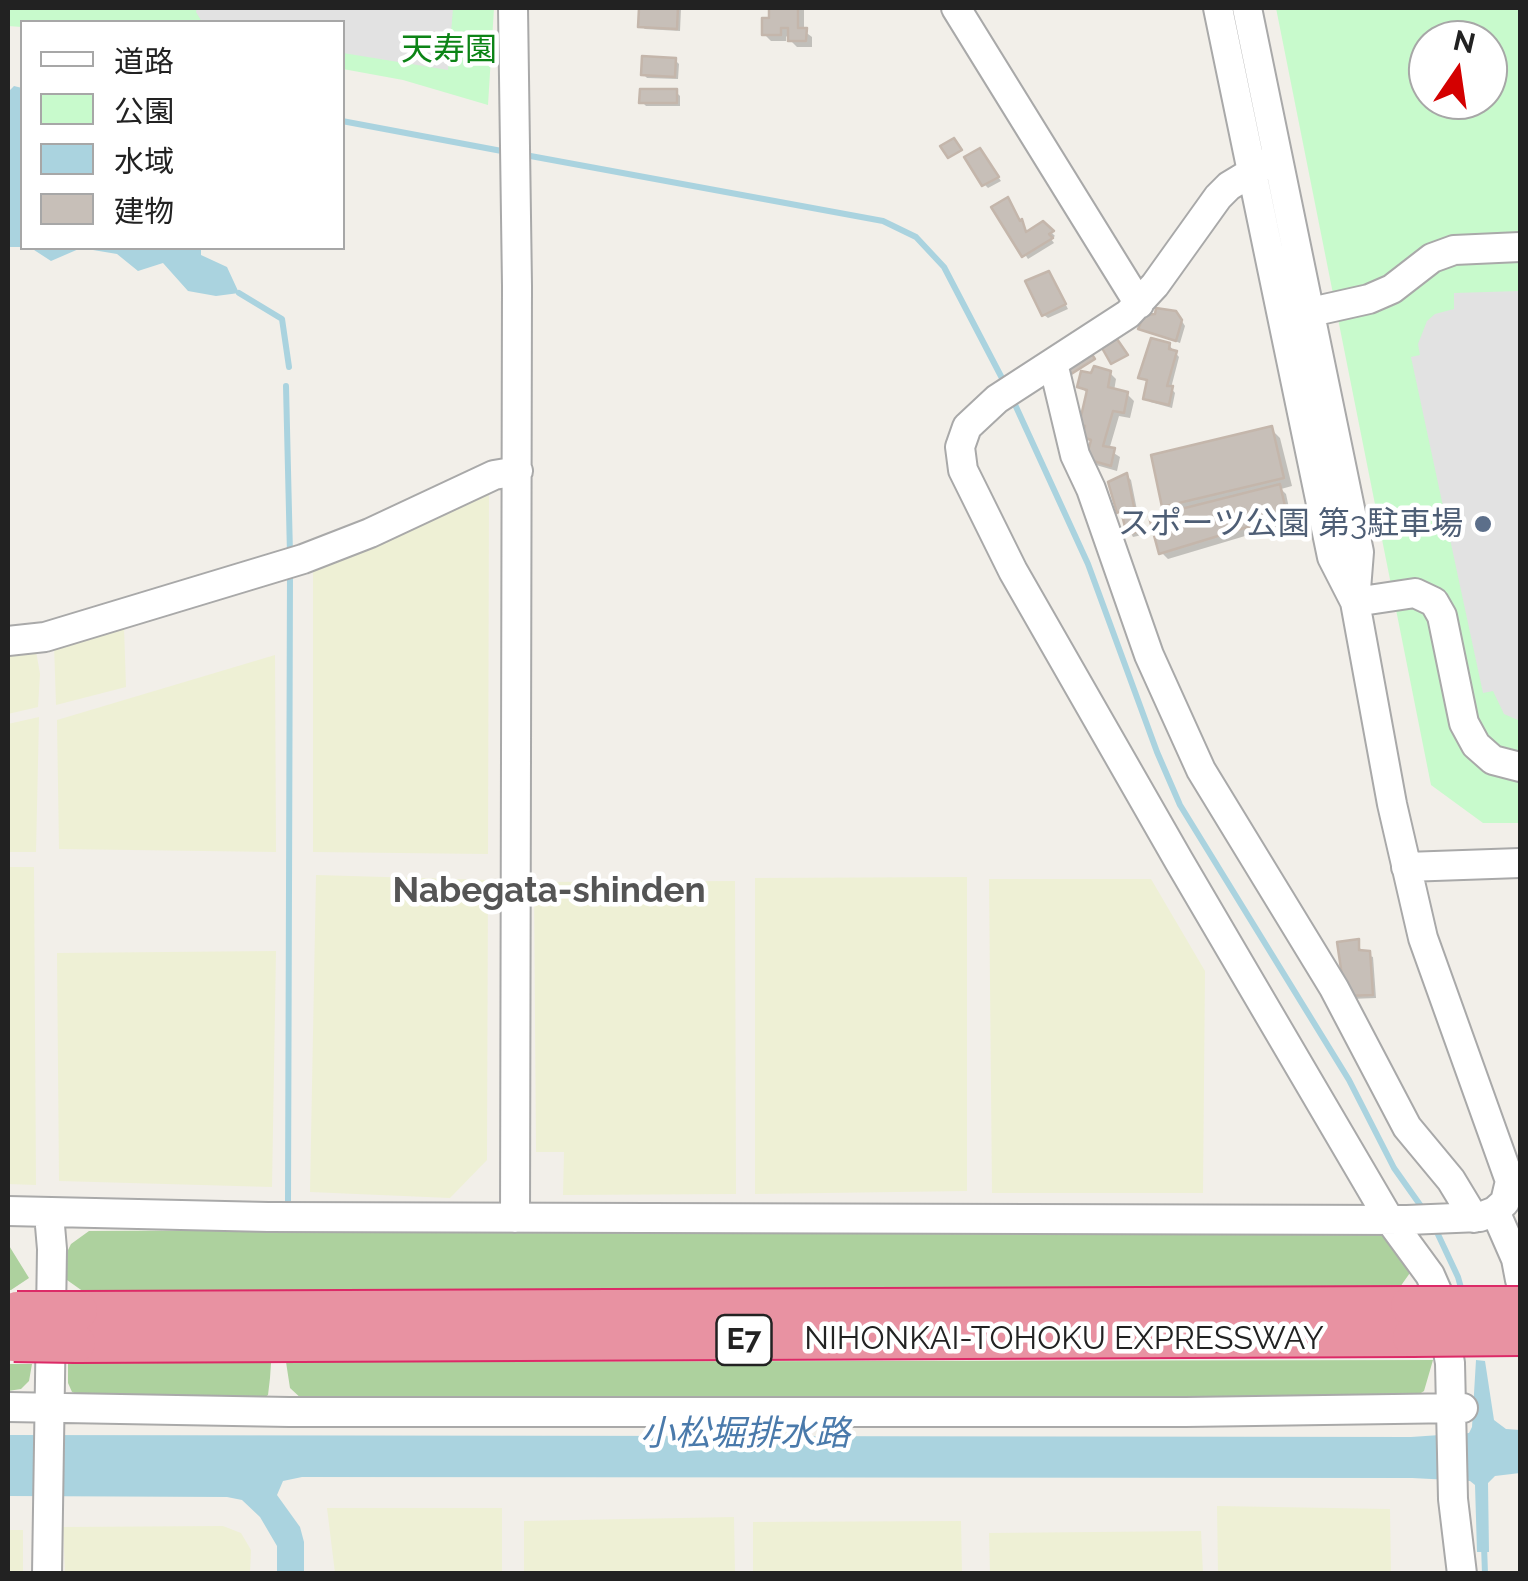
<!DOCTYPE html>
<meta charset="utf-8">
<style>
body{margin:0}
#map{position:relative;width:1528px;height:1581px;overflow:hidden;background:#f2efe9;font-family:Raleway,"Noto Sans JP",sans-serif}
canvas{display:block}
.frame{position:absolute;inset:0;border:10px solid #222;pointer-events:none}
.legend{position:absolute;left:20px;top:20px;width:325px;height:230px;box-sizing:border-box;background:#fff;border:2px solid #a7a7a7;margin:0;padding:12px 18px;list-style:none;font-size:30px;color:#222}
.legend li{display:flex;align-items:center;gap:20px;height:50px}
.legend b{width:50px;border:2px solid #a7a7a7}
.north{position:absolute;left:1408px;top:20px;width:100px;height:100px;box-sizing:border-box;background:#fff;border:2px solid #a7a7a7;border-radius:50%;rotate:13deg;font-size:28px;font-weight:700;line-height:40px;text-align:center;color:#222}
.north::after{content:'';display:block;margin:auto;width:35px;height:45px;background:#d40000;clip-path:polygon(50% 0,100% 100%,50% 72%,0 100%)}
</style>
<div id="map">
<canvas width="1528" height="1581"></canvas>
<div class="frame"></div>
<ul class="legend">
<li><b style="height:12px;background:#fff"></b>道路</li>
<li><b style="height:28px;background:#c8facc"></b>公園</li>
<li><b style="height:28px;background:#aad3df"></b>水域</li>
<li><b style="height:28px;background:#c7bfb8"></b>建物</li>
</ul>
<div class="north">N</div>
</div>
<script>
const ctx = document.querySelector('canvas').getContext('2d');
ctx.lineJoin = 'round';
function fillPath(path, color) { ctx.fillStyle = color; ctx.fill(path, 'evenodd'); }
const poly = rows => new Path2D(rows.map(r => 'M' + r).join(''));
function trace(path, color, width, dash) { ctx.strokeStyle = color; ctx.lineWidth = width; ctx.lineCap = dash ? 'butt' : 'round'; ctx.setLineDash(dash || []); ctx.stroke(path); }
function label(font, color, halo, rows, align = 'center') {
  ctx.font = font + ' Raleway,"Noto Sans JP",sans-serif'; ctx.lineWidth = 9; ctx.setLineDash([]); ctx.textBaseline = 'middle'; ctx.strokeStyle = halo; ctx.fillStyle = color; for (const [text, x, y, turn = 0] of rows) {
    ctx.save(); ctx.translate(x, y); ctx.rotate((+turn || 0) * Math.PI / 180); ctx.textAlign = isNaN(turn) ? turn : align; if (halo) ctx.strokeText(text, 0, 0); ctx.fillText(text, 0, 0); ctx.restore();
  }
}
fillPath(poly([
 [489,485,488,854,313,852,313,567],
 [124,627,126,687,56,705,54,644],
 [36,651,40,674,38,707,8,714,8,654],
 [275,655,276,852,59,849,57,720],
 [39,717,36,852,8,852,8,724],
 [8,867,34,867,36,1185,8,1184],
 [316,875,488,880,487,1160,450,1198,310,1192],
 [967,877,967,1191,755,1194,755,878],
 [989,879,1151,879,1205,971,1203,1193,992,1193],
 [735,881,736,1194,563,1195,564,1152,536,1152,534,882],
 [276,951,272,1187,59,1181,57,953],
 [1217,1506,1390,1509,1391,1573,1218,1573],
 [327,1508,502,1508,502,1573,335,1573],
 [734,1517,735,1573,524,1573,524,1521],
 [961,1521,962,1573,753,1573,753,1522],
 [223,1526,241,1533,251,1550,250,1573,65,1573,63,1527],
 [8,1530,23,1530,23,1573,8,1573],
 [1201,1531,1203,1573,990,1573,989,1533]
]), '#eef0d5');
fillPath(poly([
 [1367,1225,1393,1238,1412,1270,1400,1287,84,1292,67,1280,65,1256,71,1244,89,1231],
 [8,1244,29,1278,11,1290,8,1290],
 [1433,1360,1424,1391,1412,1399,304,1401,290,1388,286,1362],
 [68,1363,271,1363,270,1378,268,1395,257,1403,82,1396,72,1392,68,1383],
 [8,1364,32,1364,29,1381,21,1389,8,1391]
]), '#add19e');
fillPath(poly([
 [8,8,494,8,488,105,403,80,343,69,342,22,22,22,22,27,8,26],
 [1276,8,1520,8,1520,823,1483,823,1431,785],
 [1428,40,1488,40,1488,100,1428,100]
]), '#c8facc');
fillPath(poly([
 [197,8,453,8,448,70,343,53,342,22,202,22,196,12],
 [1520,291,1520,721,1504,714,1493,691,1483,693,1411,357,1420,355,1418,344,1427,321,1435,314,1454,309,1454,293]
]), '#e2e2e2');
fillPath(poly([
 [14,86,22,88,22,247,8,247,8,92],
 [31,248,201,248,201,255,227,267,239,293,216,296,188,291,163,263,138,271,117,254,81,248,51,261],
 [1476,1360,1485,1361,1494,1420,1506,1429,1520,1430,1520,1473,1495,1476,1488,1483,1489,1552,1477,1552,1475,1485,1470,1481,1412,1478,302,1477,283,1481,277,1495,300,1527,304,1542,304,1574,277,1573,277,1546,260,1517,242,1500,227,1497,8,1496,8,1435,1411,1437,1469,1433,1472,1427]
]), '#aad3df');
fillPath(poly([
 [642,8,681,8,680,31,645,29,641,26],
 [771,8,813,8,804,10,804,31,812,37,812,47,797,47,786,36,786,41,771,41,764,34,772,20],
 [675,60,679,64,678,79,647,78,643,74],
 [676,92,680,96,680,106,646,106,642,102],
 [983,155,1001,181,988,188,984,184],
 [1011,204,1016,211,1012,212,1029,233,1043,224,1055,236,1051,239,1054,243,1028,259,995,208],
 [1052,278,1068,309,1048,318,1044,315],
 [1180,318,1185,326,1180,343,1141,328],
 [1169,345,1179,357,1171,388,1175,393,1172,408,1150,402,1146,398,1149,382,1141,378],
 [1110,373,1116,379,1114,391,1127,394,1134,401,1130,418,1119,416,1109,450,1120,457,1117,471,1096,465,1089,458,1093,444,1085,437,1087,429,1082,424,1087,393,1080,386],
 [1271,429,1280,438,1292,486,1281,489,1286,494,1292,522,1168,559,1161,552,1172,514,1164,506],
 [1127,476,1131,480,1142,535,1133,537,1119,512],
 [1358,942,1362,953,1373,957,1376,998,1351,999]
]), '#0003');
trace(poly([
 [342,121,507,152],
 [525,155,883,221,916,237,944,267,1004,382],
 [239,293,282,319,289,367],
 [286,386,290,554],
 [1012,398,1088,564,1157,752,1180,805,1349,1080,1394,1168,1423,1209],
 [288,1201,290,572],
 [1435,1228,1458,1277,1463,1295],
 [1484,1545,1485,1574]
]), '#aad3df', 6);
const building = poly([
 [639,8,678,8,677,29,638,27,639,8],
 [769,8,798,8,798,28,807,28,806,41,788,41,788,28,781,28,781,35,762,35,762,18,769,18,769,8],
 [642,56,676,58,675,77,641,75,642,56],
 [640,89,677,89,677,103,639,103,640,89],
 [954,138,962,150,948,158,940,146,954,138],
 [980,148,999,177,982,186,964,157,980,148],
 [1008,197,1020,221,1022,219,1026,232,1043,221,1054,231,1049,234,1053,238,1022,257,991,207,1008,197],
 [1049,271,1066,304,1042,316,1025,281,1049,271],
 [1156,308,1176,311,1182,320,1176,341,1138,329,1144,315,1155,314,1156,308],
 [1151,338,1170,343,1169,349,1177,351,1167,386,1173,386,1169,405,1143,399,1147,380,1138,378,1151,338],
 [1117,339,1128,355,1111,364,1102,348,1117,339],
 [1091,353,1095,359,1068,376,1065,368,1091,353],
 [1094,366,1111,371,1108,387,1128,392,1124,413,1113,411,1103,446,1115,448,1111,466,1086,459,1091,440,1082,437,1085,426,1079,425,1087,390,1077,387,1081,371,1091,373,1094,366],
 [1272,426,1284,478,1162,507,1151,455,1272,426],
 [1127,473,1139,531,1127,535,1121,511,1117,513,1108,482,1127,473],
 [1280,484,1287,515,1159,554,1149,517,1280,484],
 [1359,939,1359,950,1370,951,1373,995,1345,996,1337,942,1359,939]
]);
fillPath(building, '#c7bfb8');
trace(building, '#c4b6ab', 2.5);
const minor = poly([
 [513,8,517,286,515,1218],
 [956,8,1139,304],
 [1218,8,1332,557,1354,600],
 [1277,157,1229,186,1218,197,1155,285,1128,314,997,399,967,427,960,447,963,470,1013,571,1179,861,1389,1219,1430,1275,1437,1291,1450,1363,1453,1499,1462,1574],
 [1311,312,1369,299,1392,289,1432,258,1454,250,1520,247],
 [1053,363,1075,455,1091,489,1149,655,1201,770,1334,988,1407,1127,1451,1180,1474,1218],
 [1355,602,1415,593,1434,602,1442,616,1464,723,1476,745,1493,760,1520,767],
 [8,641,45,637,303,559,370,533,494,475,518,471],
 [1406,867,1520,863],
 [8,1211,268,1217,1407,1220,1480,1217,1495,1211,1505,1202,1510,1181,1423,938,1392,804,1355,602,1359,552,1247,8],
 [1495,1211,1516,1259,1520,1280],
 [8,1407,289,1412,1186,1412,1463,1408],
 [47,1574,52,1249,49,1214]
]);
const highway = poly([
 [78,1311,1410,1306],
 [76,1343,1412,1337]
]);
trace(minor, '#a9a9a9', 32);
trace(highway, '#dc2a67', 42);
trace(minor, '#fff', 28);
trace(highway, '#e892a2', 38);
const highwayBridge = poly([
 [1410,1306,1520,1306],
 [17,1311,78,1311],
 [1412,1337,1520,1336],
 [14,1342,76,1343]
]);
trace(highwayBridge, '#dc2a67', 42, []);
trace(highwayBridge, '#e892a2', 38);
for (const [x, y, r, color] of [
 [1483,524,10,"#5c6f8a"]
]) { const dot = new Path2D(); dot.arc(x, y, r, 0, 2 * Math.PI); ctx.fillStyle = color; ctx.fill(dot); trace(dot, '#fff', 4); }
for (const [x, y, w] of [
 [744,1340,55]
]) { const box = new Path2D(); box.roundRect(x - w / 2, y - 25, w, 50, 8); ctx.fillStyle = '#fff'; ctx.fill(box); trace(box, '#222', 2.5); }
label('bold 30px', '#222', null, [
 ["E7",744,1340]
]);
label('32px', '#0c8416', '#fff', [
 ["天寿園",449,50]
]);
label('32px', '#4e5e75', '#fff', [
 ["スポーツ公園 第3駐車場",1463,524]
], 'right');
label('32px', '#222', '#fff', [
 ["NIHONKAI-TOHOKU EXPRESSWAY",1064,1339]
]);
label('bold 35px', '#555', '#fff', [
 ["Nabegata-shinden",549,891]
]);
label('italic 35px', '#4a7aab', '#fff', [
 ["小松堀排水路",745,1434]
]);
</script>
